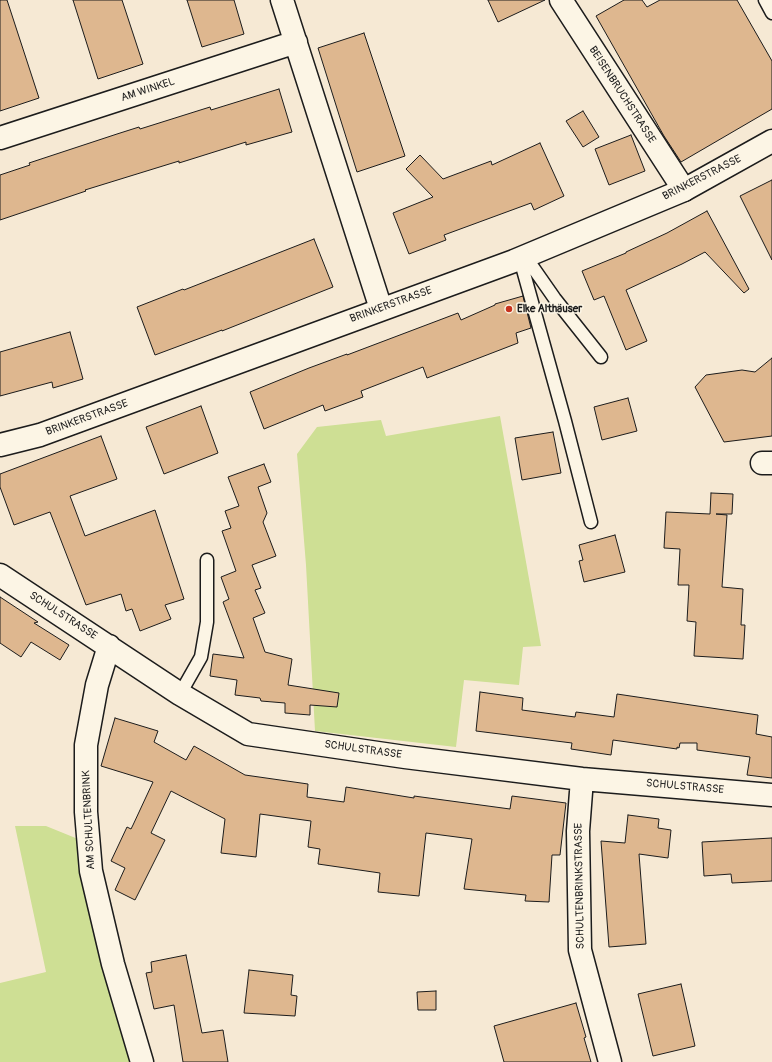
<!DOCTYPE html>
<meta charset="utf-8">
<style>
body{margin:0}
canvas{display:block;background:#f6e9d4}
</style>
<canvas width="772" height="1062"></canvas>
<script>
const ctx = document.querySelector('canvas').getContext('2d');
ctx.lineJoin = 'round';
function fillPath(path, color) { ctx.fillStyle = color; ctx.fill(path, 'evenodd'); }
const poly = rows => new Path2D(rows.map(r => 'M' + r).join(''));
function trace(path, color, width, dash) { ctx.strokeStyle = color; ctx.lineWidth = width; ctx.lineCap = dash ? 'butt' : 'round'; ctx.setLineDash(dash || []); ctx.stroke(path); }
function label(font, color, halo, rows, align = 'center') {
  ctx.font = font + ' Pangolin,sans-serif'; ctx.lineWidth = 3; ctx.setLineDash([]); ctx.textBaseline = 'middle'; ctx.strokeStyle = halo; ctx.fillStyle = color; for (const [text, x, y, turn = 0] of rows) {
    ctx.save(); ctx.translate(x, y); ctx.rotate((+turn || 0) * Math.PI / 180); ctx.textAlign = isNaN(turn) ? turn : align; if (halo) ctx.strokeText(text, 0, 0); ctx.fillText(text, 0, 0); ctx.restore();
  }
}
fillPath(poly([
 [500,416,541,646,523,647,519,685,464,680,456,747,315,731,306,565,297,454,317,427,381,420,386,436],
 [15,826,46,826,78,839,132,1062,0,1062,0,983,46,972]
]), '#cedf94');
const building = poly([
 [0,0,7,0,39,98,0,111,0,0],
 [73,0,122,0,143,64,98,79,73,0],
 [187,0,234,0,244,34,202,47,187,0],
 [488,0,545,0,498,22,488,0],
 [624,0,642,0,647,7,660,0,737,0,772,61,772,109,681,162,664,136,596,16,624,0],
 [364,33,405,156,357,172,318,48,364,33],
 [279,89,292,132,246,145,246,142,179,163,179,161,85,190,86,191,0,220,0,175,30,165,29,163,117,134,139,127,140,129,210,107,211,110,279,89],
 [583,111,599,137,583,147,566,121,583,111],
 [631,135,645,171,609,185,595,149,631,135],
 [540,143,564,196,534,210,531,203,444,235,446,240,409,254,393,213,433,197,406,169,420,155,443,179,491,161,492,165,540,143],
 [772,180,772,260,740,196,772,180],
 [707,211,749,289,744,293,705,252,682,264,626,290,647,341,626,350,604,296,594,300,582,271,626,253,626,252,667,233,707,211],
 [314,239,333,287,222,331,222,330,155,355,137,307,183,289,184,290,314,239],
 [523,296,531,328,516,333,518,343,427,378,423,367,361,391,363,397,325,411,323,405,264,429,250,392,309,368,347,354,347,355,458,313,461,320,495,305,495,304,523,296],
 [70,332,83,379,53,388,52,382,0,396,0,352,70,332],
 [772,358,772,436,724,442,695,387,706,375,742,370,755,372,772,358],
 [628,398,637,431,602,440,594,407,628,398],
 [201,406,218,453,164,474,146,427,201,406],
 [553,432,561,473,522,480,515,438,553,432],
 [101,436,117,479,70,496,85,536,155,510,184,599,165,605,171,619,140,631,132,609,126,611,121,594,86,605,50,512,14,525,0,487,0,474,101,436],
 [264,464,271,482,258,487,267,513,263,522,276,556,252,565,261,588,255,590,265,613,253,618,265,652,292,659,288,685,339,693,337,707,310,705,310,715,285,713,285,703,261,701,260,698,235,695,237,680,210,676,213,654,244,658,223,602,229,599,221,577,236,571,222,531,231,528,225,511,239,506,228,477,264,464],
 [711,493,733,494,732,514,716,514,727,515,722,587,743,589,741,625,745,625,743,659,694,656,696,622,687,621,689,585,678,585,680,549,664,548,666,512,710,514,711,493],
 [615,535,625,572,584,582,579,561,583,560,579,545,615,535],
 [0,597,38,622,34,623,69,645,60,660,31,642,21,657,0,643,0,597],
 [480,692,523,698,522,710,575,717,576,712,614,717,617,694,758,715,756,734,772,737,772,778,747,775,750,757,697,750,697,743,680,743,679,748,677,747,677,749,613,740,611,755,571,749,572,743,476,731,480,692],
 [115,718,158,731,154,742,186,760,194,746,245,775,308,784,307,797,344,802,346,787,414,798,414,796,510,809,512,796,566,803,560,855,552,855,549,902,525,901,526,895,464,889,472,839,426,833,419,896,378,892,380,873,318,864,320,849,308,847,311,821,260,814,256,857,221,853,225,819,171,791,151,833,165,840,135,900,115,890,125,868,111,861,127,827,131,829,133,825,153,782,101,766,115,718],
 [628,815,659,819,658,828,671,830,668,858,639,854,646,944,609,947,601,841,625,843,628,815],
 [772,838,772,881,732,883,731,874,704,876,702,842,772,838],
 [186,955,202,1033,223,1030,228,1062,183,1062,174,1005,154,1009,146,973,152,972,151,962,186,955],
 [249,970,293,975,291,995,297,996,295,1016,244,1013,249,970],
 [681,984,695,1046,653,1056,638,994,681,984],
 [436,991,436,1010,418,1010,417,992,436,991],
 [576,1003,586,1037,584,1038,591,1062,504,1062,494,1026,576,1003]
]);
fillPath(building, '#deb78f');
trace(building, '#1c1c1c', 1);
const service = poly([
 [765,0,772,13],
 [525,256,555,299,601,357],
 [520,259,565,421,591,522],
 [180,694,201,657,207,622,207,560]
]);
const minor = poly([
 [282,0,381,309],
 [561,0,684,190],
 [0,138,296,42],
 [762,463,772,463],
 [0,575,180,694,248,734,405,757,582,779,772,795],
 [109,646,97,685,86,745,86,812,91,871,113,964,142,1062],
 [582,779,578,831,580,950,610,1062]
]);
const tertiary = poly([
 [0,445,40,435,514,261,684,190,772,141]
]);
trace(service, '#1c1c1c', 15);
trace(minor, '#1c1c1c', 25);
trace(tertiary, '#1c1c1c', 25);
trace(service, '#fcf5e5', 12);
trace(minor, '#fcf5e5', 22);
trace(tertiary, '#fcf5e5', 22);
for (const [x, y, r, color] of [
 [509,309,4,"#c8321e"]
]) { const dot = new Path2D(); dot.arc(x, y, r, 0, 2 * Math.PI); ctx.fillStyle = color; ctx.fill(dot); trace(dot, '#fcf5e5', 1.5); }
label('11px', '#1c1c1c', '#fcf5e5', [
 ["AM WINKEL",148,90,-18],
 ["BEISENBRUCHSTRASSE",622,95,57],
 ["BRINKERSTRASSE",702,178,-27],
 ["BRINKERSTRASSE",391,305,-20],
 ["BRINKERSTRASSE",87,418,-20],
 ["SCHULSTRASSE",63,616,33],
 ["SCHULSTRASSE",363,750,8],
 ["SCHULSTRASSE",685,787,5],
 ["AM SCHULTENBRINK",89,820,-93],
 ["SCHULTENBRINKSTRASSE",580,886,-91]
]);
label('bold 11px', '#1c1c1c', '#fcf5e5', [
 ["Elke Althäuser",517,309]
], 'left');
</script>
